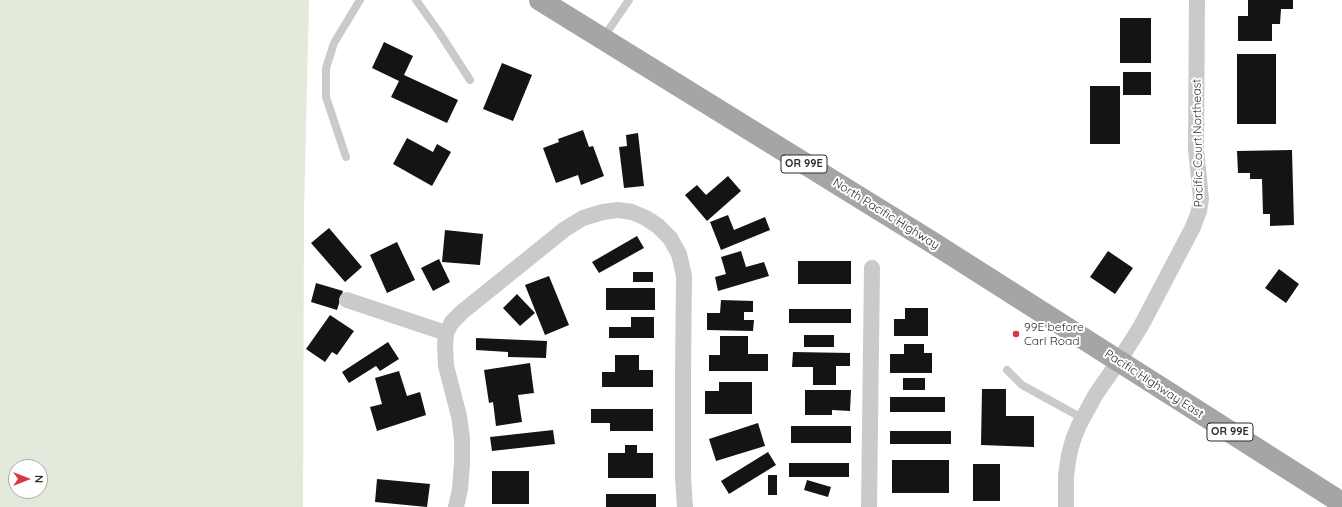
<!DOCTYPE html>
<style>
body{margin:0}
#map{position:relative;width:1342px;height:507px;overflow:hidden;background:#fff;font-family:Quicksand,sans-serif}
canvas{display:block}
.north{position:absolute;left:8px;top:459px;width:40px;height:40px;box-sizing:border-box;background:#fff;border:1px solid #ababab;border-radius:50%;rotate:90deg;font-size:11px;font-weight:700;line-height:16px;text-align:center;color:#2d2d2d}
.north::after{content:'';display:block;margin:auto;width:14px;height:18px;background:#dc3746;clip-path:polygon(50% 0,100% 100%,50% 72%,0 100%)}
</style>
<div id="map">
<canvas width="1342" height="507"></canvas>
<div class="north">N</div>
</div>
<script>
const ctx = document.querySelector('canvas').getContext('2d');
ctx.lineJoin = 'round';
function fillPath(path, color) { ctx.fillStyle = color; ctx.fill(path, 'evenodd'); }
const poly = rows => new Path2D(rows.map(r => 'M' + r).join(''));
function trace(path, color, width, dash) { ctx.strokeStyle = color; ctx.lineWidth = width; ctx.lineCap = dash ? 'butt' : 'round'; ctx.setLineDash(dash || []); ctx.stroke(path); }
function label(font, color, halo, rows, align = 'center') {
  ctx.font = font + ' Quicksand,sans-serif'; ctx.lineWidth = 4; ctx.setLineDash([]); ctx.textBaseline = 'middle'; ctx.strokeStyle = halo; ctx.fillStyle = color; for (const [text, x, y, turn = 0] of rows) {
    ctx.save(); ctx.translate(x, y); ctx.rotate((+turn || 0) * Math.PI / 180); ctx.textAlign = isNaN(turn) ? turn : align; if (halo) ctx.strokeText(text, 0, 0); ctx.fillText(text, 0, 0); ctx.restore();
  }
}
fillPath(poly([
 [0,0,309,0,304,211,303,507,0,507],
 [16,467,40,467,40,491,16,491]
]), '#e3eadb');
fillPath(poly([
 [1248,0,1293,0,1293,9,1281,9,1280,24,1272,24,1272,41,1238,41,1238,16,1248,16],
 [1120,18,1151,18,1151,63,1120,63],
 [384,42,413,56,404,75,458,100,447,123,391,97,399,81,372,68],
 [1237,54,1276,54,1276,124,1237,124],
 [502,63,532,75,513,121,483,109],
 [1123,72,1151,72,1151,95,1123,95],
 [1090,86,1120,86,1120,144,1090,144],
 [583,130,589,147,593,146,604,176,581,185,578,175,556,183,543,148,559,142,558,139],
 [638,133,644,186,624,188,619,147,627,146,626,135],
 [407,138,433,152,437,144,451,152,432,186,393,164],
 [1292,150,1294,225,1270,226,1270,214,1263,214,1262,179,1250,179,1250,173,1238,173,1237,151],
 [728,176,741,191,707,221,685,195,697,185,706,195],
 [728,215,734,230,765,217,770,230,721,250,710,222],
 [329,228,362,267,345,282,311,243],
 [445,230,483,234,480,265,442,262],
 [637,236,644,248,599,273,592,262],
 [397,242,415,280,387,293,370,255],
 [741,251,746,267,764,262,769,276,718,291,715,277,726,274,721,257],
 [1108,251,1133,268,1115,294,1090,277],
 [439,259,450,282,433,291,421,268],
 [798,261,851,261,851,284,798,284],
 [1279,269,1299,284,1286,303,1265,288],
 [633,272,653,272,653,282,633,282],
 [549,276,569,325,545,335,525,285],
 [316,283,343,291,337,310,311,302],
 [606,288,655,288,655,310,606,310],
 [517,294,535,313,520,326,503,308],
 [721,300,753,301,753,312,744,312,744,320,754,320,753,331,707,330,707,313,720,313],
 [905,308,928,308,928,336,894,336,894,319,905,319],
 [789,309,851,309,851,323,789,323],
 [330,315,354,331,337,355,332,352,325,362,306,349],
 [631,317,654,317,654,338,609,338,609,327,631,327],
 [804,335,834,335,834,347,804,347],
 [720,336,748,336,748,354,768,354,768,371,709,371,709,355,720,355],
 [476,338,547,341,546,358,508,357,508,352,476,350],
 [388,342,399,359,380,371,376,366,349,383,342,372],
 [904,344,924,344,924,353,932,353,932,373,890,373,890,354,904,354],
 [793,352,850,353,850,366,836,366,836,385,813,385,813,367,792,367],
 [615,355,639,355,639,370,653,370,653,387,602,387,602,372,615,372],
 [530,363,534,393,518,395,522,422,496,426,493,402,489,403,484,370],
 [399,371,407,396,420,392,426,415,377,431,370,407,382,404,375,378],
 [903,378,925,378,925,390,903,390],
 [719,382,752,382,752,414,705,414,705,391,719,391],
 [982,389,1006,389,1006,416,1034,416,1034,447,981,445],
 [805,390,851,390,850,411,832,410,832,415,805,415],
 [890,397,945,397,945,412,890,412],
 [591,409,653,409,653,431,610,431,610,423,591,423],
 [758,423,765,446,716,461,709,439],
 [791,426,851,426,851,443,791,443],
 [553,430,555,444,492,451,490,437],
 [890,431,951,431,951,444,890,444],
 [625,445,637,445,637,453,653,453,653,478,608,478,608,453,625,453],
 [768,452,776,465,729,494,721,481],
 [892,460,949,460,949,493,892,493],
 [789,463,849,463,849,477,789,477],
 [973,464,1000,464,1000,501,973,501],
 [492,471,529,471,529,504,492,504],
 [768,475,777,475,777,495,768,495],
 [377,479,430,484,427,507,375,502],
 [807,480,831,487,828,497,804,490],
 [606,494,656,494,656,507,606,507]
]), '#141414');
trace(poly([
 [416,0,439,32,470,80],
 [603,38,629,0],
 [346,157,326,97,326,68,334,43,360,0],
 [1007,370,1022,385,1082,418]
]), '#cacaca', 8);
trace(poly([
 [347,300,446,333,452,322,462,312,565,229,583,218,603,212,618,210,632,212,646,218,658,226,670,238,679,254,684,276,683,374,683,477,685,507],
 [446,333,445,346,446,366,459,416,462,438,462,464,460,489,456,507],
 [869,507,872,268],
 [1066,507,1066,476,1069,455,1073,440,1079,425,1096,394,1119,361,1141,326,1193,227,1199,211,1201,199,1196,149,1197,0]
]), '#cacaca', 16);
trace(poly([
 [540,0,930,241,1342,503]
]), '#a5a5a5', 22);
for (const [x, y, r, color] of [
 [1016,334,4,"#dc3746"]
]) { const dot = new Path2D(); dot.arc(x, y, r, 0, 2 * Math.PI); ctx.fillStyle = color; ctx.fill(dot); trace(dot, '#fff', 1.5); }
for (const [x, y, w] of [
 [804,164,46],
 [1230,432,46]
]) { const box = new Path2D(); box.roundRect(x - w / 2, y - 9, w, 18, 3); ctx.fillStyle = '#fff'; ctx.fill(box); trace(box, '#2d2d2d', 1); }
label('bold 11px', '#2d2d2d', null, [
 ["OR 99E",804,164],
 ["OR 99E",1230,432]
]);
label('12px', '#2d2d2d', '#fff', [
 ["Pacific Court Northeast",1198,143,-91],
 ["North Pacific Highway",886,214,32],
 ["Pacific Highway East",1154,384,33]
]);
label('12px', '#2d2d2d', '#fff', [
 ["99E before",1024,327],
 ["Carl Road",1024,341]
], 'left');
</script>
